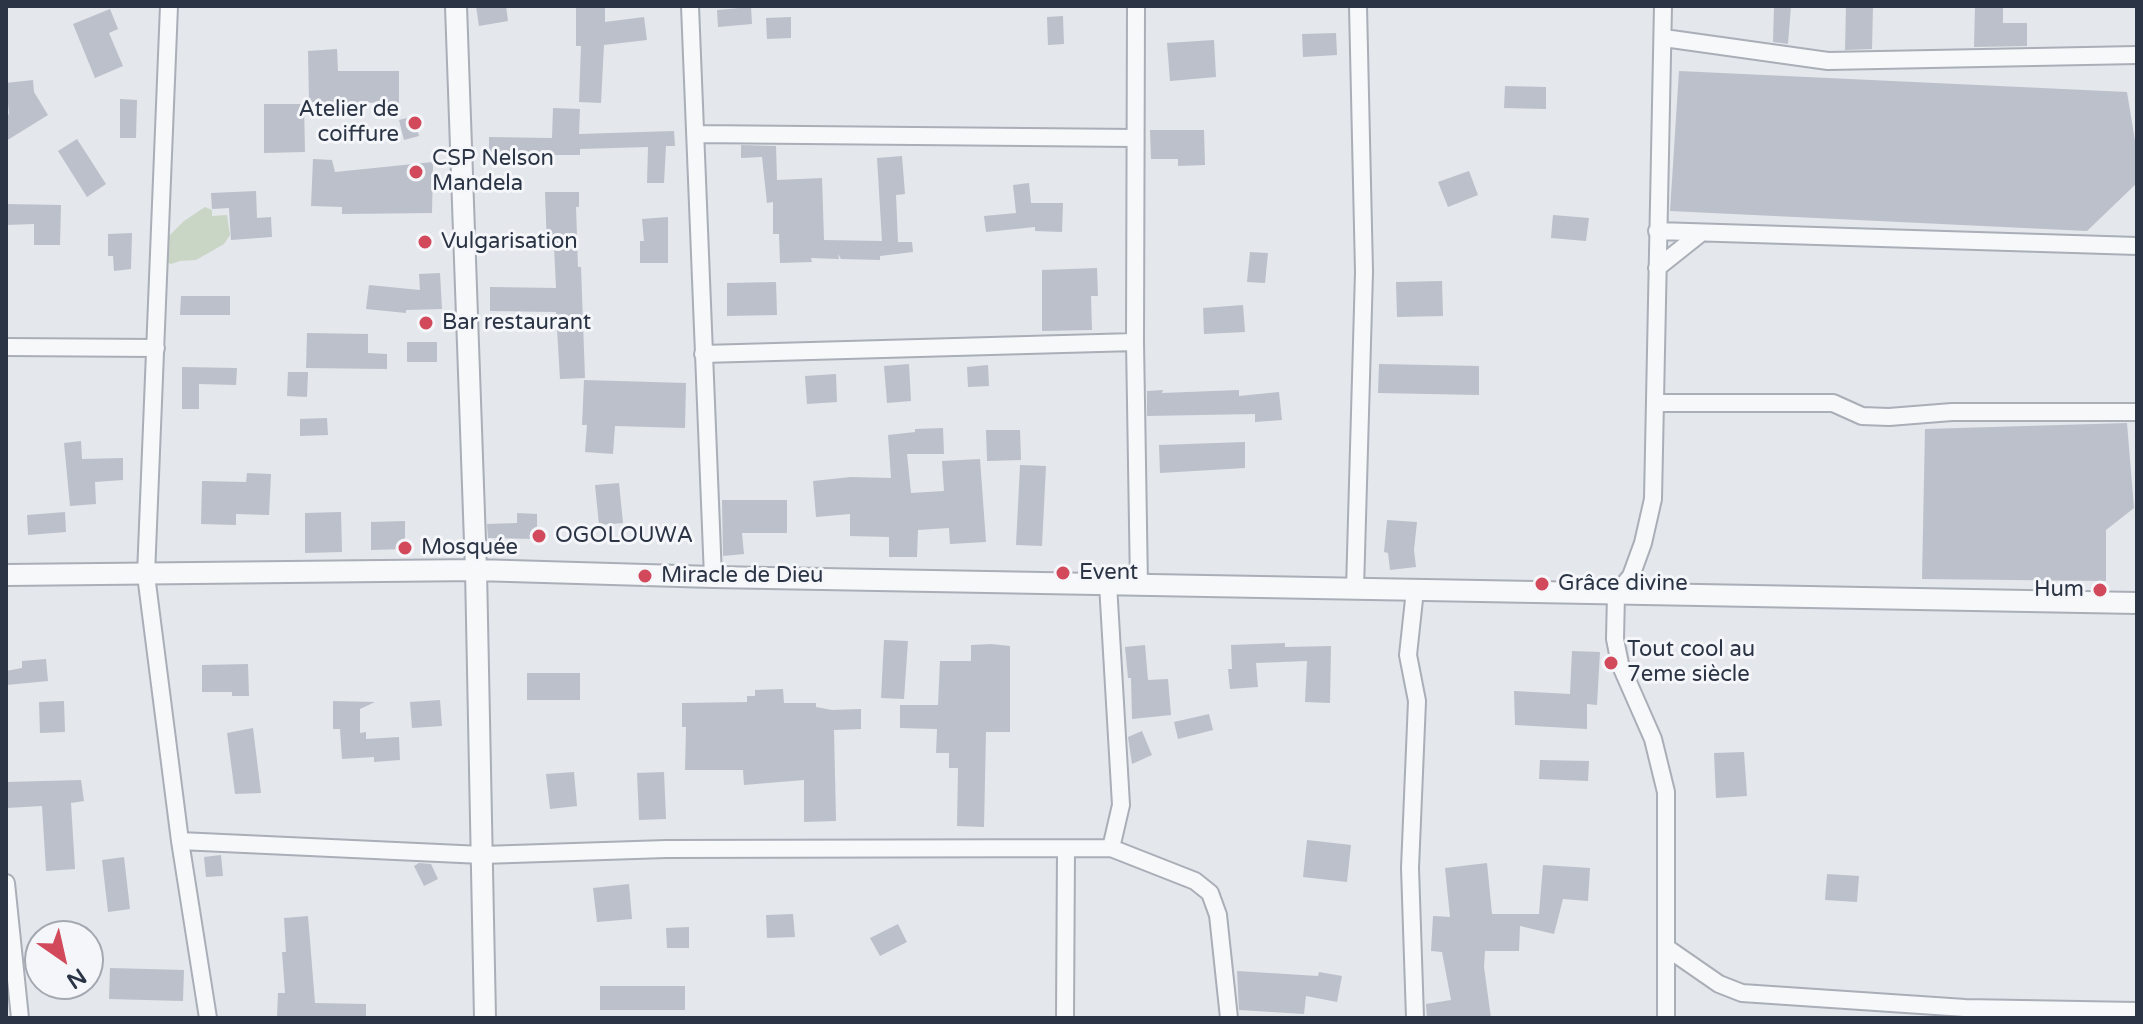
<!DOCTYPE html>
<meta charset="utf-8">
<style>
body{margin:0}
#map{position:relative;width:2143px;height:1024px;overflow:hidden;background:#e4e7ec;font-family:"Varela Round",sans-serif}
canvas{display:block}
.frame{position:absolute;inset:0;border:8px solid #2b3445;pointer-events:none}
.north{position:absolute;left:24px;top:920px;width:80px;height:80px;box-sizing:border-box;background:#f4f6f9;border:2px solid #a4a8b1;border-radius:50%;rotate:146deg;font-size:22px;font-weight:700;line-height:32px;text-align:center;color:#2b3445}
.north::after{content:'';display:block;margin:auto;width:28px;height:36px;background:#d1495b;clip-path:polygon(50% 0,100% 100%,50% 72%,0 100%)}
</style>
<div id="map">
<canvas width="2143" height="1024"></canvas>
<div class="frame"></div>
<div class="north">N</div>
</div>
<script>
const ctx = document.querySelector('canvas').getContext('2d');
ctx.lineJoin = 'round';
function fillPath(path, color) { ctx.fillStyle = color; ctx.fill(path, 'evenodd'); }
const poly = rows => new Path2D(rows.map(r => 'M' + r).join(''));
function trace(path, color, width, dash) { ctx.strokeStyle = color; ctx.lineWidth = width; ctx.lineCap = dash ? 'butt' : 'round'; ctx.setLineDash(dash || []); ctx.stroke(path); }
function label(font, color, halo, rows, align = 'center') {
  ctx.font = font + ' "Varela Round",sans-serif'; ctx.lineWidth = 6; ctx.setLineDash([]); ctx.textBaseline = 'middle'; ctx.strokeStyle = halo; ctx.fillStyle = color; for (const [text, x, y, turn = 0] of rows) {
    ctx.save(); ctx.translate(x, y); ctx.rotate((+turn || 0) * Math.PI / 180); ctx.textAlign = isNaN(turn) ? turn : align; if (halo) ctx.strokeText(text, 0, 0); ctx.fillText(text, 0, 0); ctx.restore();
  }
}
fillPath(poly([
 [205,207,212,210,212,216,227,215,230,235,224,244,196,260,180,261,171,264,164,261,168,237,184,221]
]), '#c9d6c5');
fillPath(poly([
 [476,6,506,6,508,21,479,26],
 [576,6,605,6,605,22,644,17,647,40,604,45,601,103,579,102,581,46,576,46],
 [1774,6,1791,6,1788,44,1773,42],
 [1846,6,1873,6,1872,49,1845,50],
 [1975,6,2003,6,2003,23,2027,23,2027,46,1974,47],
 [751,7,752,24,718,27,717,10],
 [110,9,118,29,109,33,123,66,95,78,73,24],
 [1063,16,1064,44,1048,45,1047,17],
 [791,17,791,38,767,39,766,18],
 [1336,33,1337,55,1303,57,1302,34],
 [1214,40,1216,77,1170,81,1167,43],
 [337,49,338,71,399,71,399,103,309,102,308,51],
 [1679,71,2127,92,2137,153,2137,183,2087,231,1670,211],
 [33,80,34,92,48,115,6,141,6,116,9,114,6,83],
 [1505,86,1546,87,1546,109,1504,108],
 [120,99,137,100,136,138,120,138],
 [264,104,304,104,305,152,264,153],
 [553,108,580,109,579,134,674,131,675,146,666,146,664,183,647,183,648,147,580,149,580,155,489,155,489,137,552,138],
 [414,116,419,136,404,140,399,120],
 [1150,130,1204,130,1205,165,1178,166,1178,159,1151,159],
 [77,139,106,184,87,197,58,151],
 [741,145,776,146,777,180,822,178,824,240,882,241,877,158,902,156,905,194,896,195,898,242,912,242,913,252,880,256,880,260,841,259,838,254,839,259,811,258,812,262,780,263,779,234,773,234,773,202,767,203,762,157,741,158],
 [313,159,332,160,335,172,433,162,432,213,342,214,342,207,311,206],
 [1469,171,1478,195,1448,207,1438,182],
 [1029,183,1031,203,1063,203,1062,232,1035,231,1035,227,986,232,984,216,1016,213,1013,185],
 [256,191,257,218,271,217,272,237,231,240,229,208,212,209,211,193],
 [545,192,579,192,579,207,576,207,578,267,581,267,585,378,560,379,556,312,490,311,490,287,556,288,554,247,547,248],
 [6,204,61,205,60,245,34,245,34,224,6,225],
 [1553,215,1589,218,1586,241,1551,238],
 [668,217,668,263,640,263,640,241,644,241,642,219],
 [132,233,131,269,114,271,113,256,108,256,108,234],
 [1250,252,1268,253,1265,283,1247,282],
 [1097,268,1098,296,1091,296,1092,330,1042,331,1042,270],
 [440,273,442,309,406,310,406,313,366,309,369,285,420,290,419,274],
 [1442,281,1443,316,1397,317,1396,282],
 [776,282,777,315,727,316,727,283],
 [181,296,230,296,230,315,180,315],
 [1243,305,1245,332,1204,334,1203,308],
 [307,333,368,334,368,353,387,354,387,369,306,368],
 [407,342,437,342,437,362,407,362],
 [909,364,911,401,887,403,884,366],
 [1379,364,1479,366,1479,395,1378,393],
 [988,365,989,386,968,387,967,367],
 [182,367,237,368,236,385,199,384,199,409,182,409],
 [288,372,308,372,307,397,287,396],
 [836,374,837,402,807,404,805,376],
 [584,380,686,383,685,428,615,426,613,454,585,452,587,425,582,425],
 [1163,390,1162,393,1239,390,1239,396,1279,392,1282,420,1255,422,1255,414,1147,416,1147,391],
 [327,418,328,435,300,436,300,419],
 [2127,423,2134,508,2106,530,2106,581,1922,579,1925,429],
 [943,428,944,454,907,454,911,493,944,491,942,461,980,459,986,542,950,544,949,528,918,530,917,557,889,557,889,537,850,536,850,514,816,517,813,481,851,477,891,478,888,435,915,432,915,429],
 [986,430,1020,430,1021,460,987,461],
 [81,441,82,459,123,458,123,480,95,482,96,504,70,506,64,443],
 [1245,442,1245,468,1160,473,1159,445],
 [1020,465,1046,466,1042,546,1016,545],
 [247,473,271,474,269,515,236,514,236,525,201,524,202,481,246,482],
 [619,483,623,523,599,525,595,485],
 [722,500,787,500,787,533,742,533,744,554,723,556],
 [65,512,66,532,28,535,27,515],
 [341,512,342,552,305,553,305,513],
 [517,513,537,514,537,539,488,538,487,524,517,523],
 [1387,520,1417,522,1414,550,1416,567,1390,570,1388,553,1384,552],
 [405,521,405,549,371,550,371,522],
 [884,640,908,641,904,699,881,698],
 [1285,643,1285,647,1331,646,1330,703,1305,702,1307,661,1256,663,1258,687,1230,689,1228,669,1232,669,1231,645],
 [991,644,1010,646,1010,732,986,732,984,827,957,826,958,768,949,768,949,753,936,753,937,729,900,728,900,705,938,705,940,661,971,661,971,645],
 [1145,645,1148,680,1168,679,1171,715,1132,719,1131,678,1128,678,1125,647],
 [1572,651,1600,652,1597,705,1587,704,1587,729,1515,725,1514,691,1570,694],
 [46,659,48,681,6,685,6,671,22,668,22,661],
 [248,664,249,696,232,696,232,692,202,692,202,665],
 [527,673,580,673,580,700,527,700],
 [783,689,784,703,816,703,816,707,832,710,861,709,861,729,834,730,836,821,804,822,804,780,744,785,743,770,685,770,686,727,682,727,682,703,747,702,747,696,755,696,755,690],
 [440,700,442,726,412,728,410,702],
 [64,701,65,732,40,733,39,702],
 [333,701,375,702,360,709,360,733,366,732,366,739,399,737,400,760,374,762,374,757,342,759,340,729,333,729],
 [1209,714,1213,730,1178,739,1174,722],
 [253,728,261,793,235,794,227,733],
 [1142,731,1152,755,1132,764,1128,737],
 [1744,752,1747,796,1716,798,1714,753],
 [1540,760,1589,761,1588,781,1539,779],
 [574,772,577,806,550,809,546,774],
 [664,772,666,819,639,820,637,773],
 [81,780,84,801,71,803,75,869,46,871,42,806,7,808,6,782],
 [1307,840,1351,845,1347,882,1303,877],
 [221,855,223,876,206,877,204,857],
 [124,857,130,909,108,912,102,860],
 [419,863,431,864,438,879,424,886,414,866],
 [1487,863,1492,914,1539,914,1543,865,1590,868,1588,901,1563,899,1554,934,1520,926,1519,951,1485,951,1484,967,1491,1018,1427,1018,1426,1004,1451,1000,1442,952,1431,951,1433,916,1450,917,1445,868],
 [1827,874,1859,876,1857,902,1825,900],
 [629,884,632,919,597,922,593,888],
 [793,914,795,937,767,938,766,915],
 [308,916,315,1003,366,1004,366,1018,277,1018,278,993,285,993,282,952,286,952,284,918],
 [898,924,907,942,880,956,870,938],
 [689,927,689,948,667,948,666,928],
 [110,968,184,970,183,1001,109,999],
 [1237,971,1318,976,1319,972,1342,976,1337,1002,1306,996,1304,1014,1239,1010],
 [600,986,685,986,685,1010,600,1010]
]), '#bbc0ca');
const minor = poly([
 [169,6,146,575,180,841,208,1018],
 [690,6,713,577],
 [1136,6,1135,342,1139,585],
 [1663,6,1653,499,1643,543,1631,576,1616,594,1615,639,1620,664,1653,739,1666,792,1666,1018],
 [1664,38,1828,61,2137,55],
 [695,134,1135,138],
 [1657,231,2137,246],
 [1657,268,1701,233],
 [6,347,156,348],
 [703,354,1135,342],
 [1656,403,1833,403,1862,416,1889,417,1952,412,2137,412],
 [1108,584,1121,805,1111,848],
 [1355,589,1364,272,1358,6],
 [180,841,482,855,666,849,1111,848,1195,881,1210,893,1218,915,1229,1018],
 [6,883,20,1018],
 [1667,948,1719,984,1742,993,1965,1008,2137,1011],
 [1065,1018,1066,850],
 [1415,1018,1410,868,1417,701,1408,655,1415,590]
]);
const tertiary = poly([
 [456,6,476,570,485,1018],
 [6,575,476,570,713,577,2137,603]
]);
trace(minor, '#a9aeb7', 20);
trace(tertiary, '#a9aeb7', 24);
trace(minor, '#f7f8fa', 16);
trace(tertiary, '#f7f8fa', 20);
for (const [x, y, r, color] of [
 [415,123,8,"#d1495b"],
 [416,172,8,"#d1495b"],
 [425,242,8,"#d1495b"],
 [426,323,8,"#d1495b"],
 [539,536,8,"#d1495b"],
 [405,548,8,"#d1495b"],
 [1063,573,8,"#d1495b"],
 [645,576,8,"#d1495b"],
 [1542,584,8,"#d1495b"],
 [2100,590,8,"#d1495b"],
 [1611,663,8,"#d1495b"]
]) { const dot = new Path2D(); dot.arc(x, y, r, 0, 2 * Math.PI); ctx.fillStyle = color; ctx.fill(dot); trace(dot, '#f4f6f9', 3); }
label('22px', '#2b3445', '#f4f6f9', [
 ["Atelier de",399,110,"right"],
 ["coiffure",399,135,"right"],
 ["CSP Nelson",432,159],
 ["Mandela",432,184],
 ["Vulgarisation",441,242],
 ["Bar restaurant",442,323],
 ["OGOLOUWA",555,536],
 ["Mosquée",421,548],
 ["Event",1079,573],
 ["Miracle de Dieu",661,576],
 ["Grâce divine",1558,584],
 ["Hum",2084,590,"right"],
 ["Tout cool au",1627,650],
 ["7eme siècle",1627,675]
], 'left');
</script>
